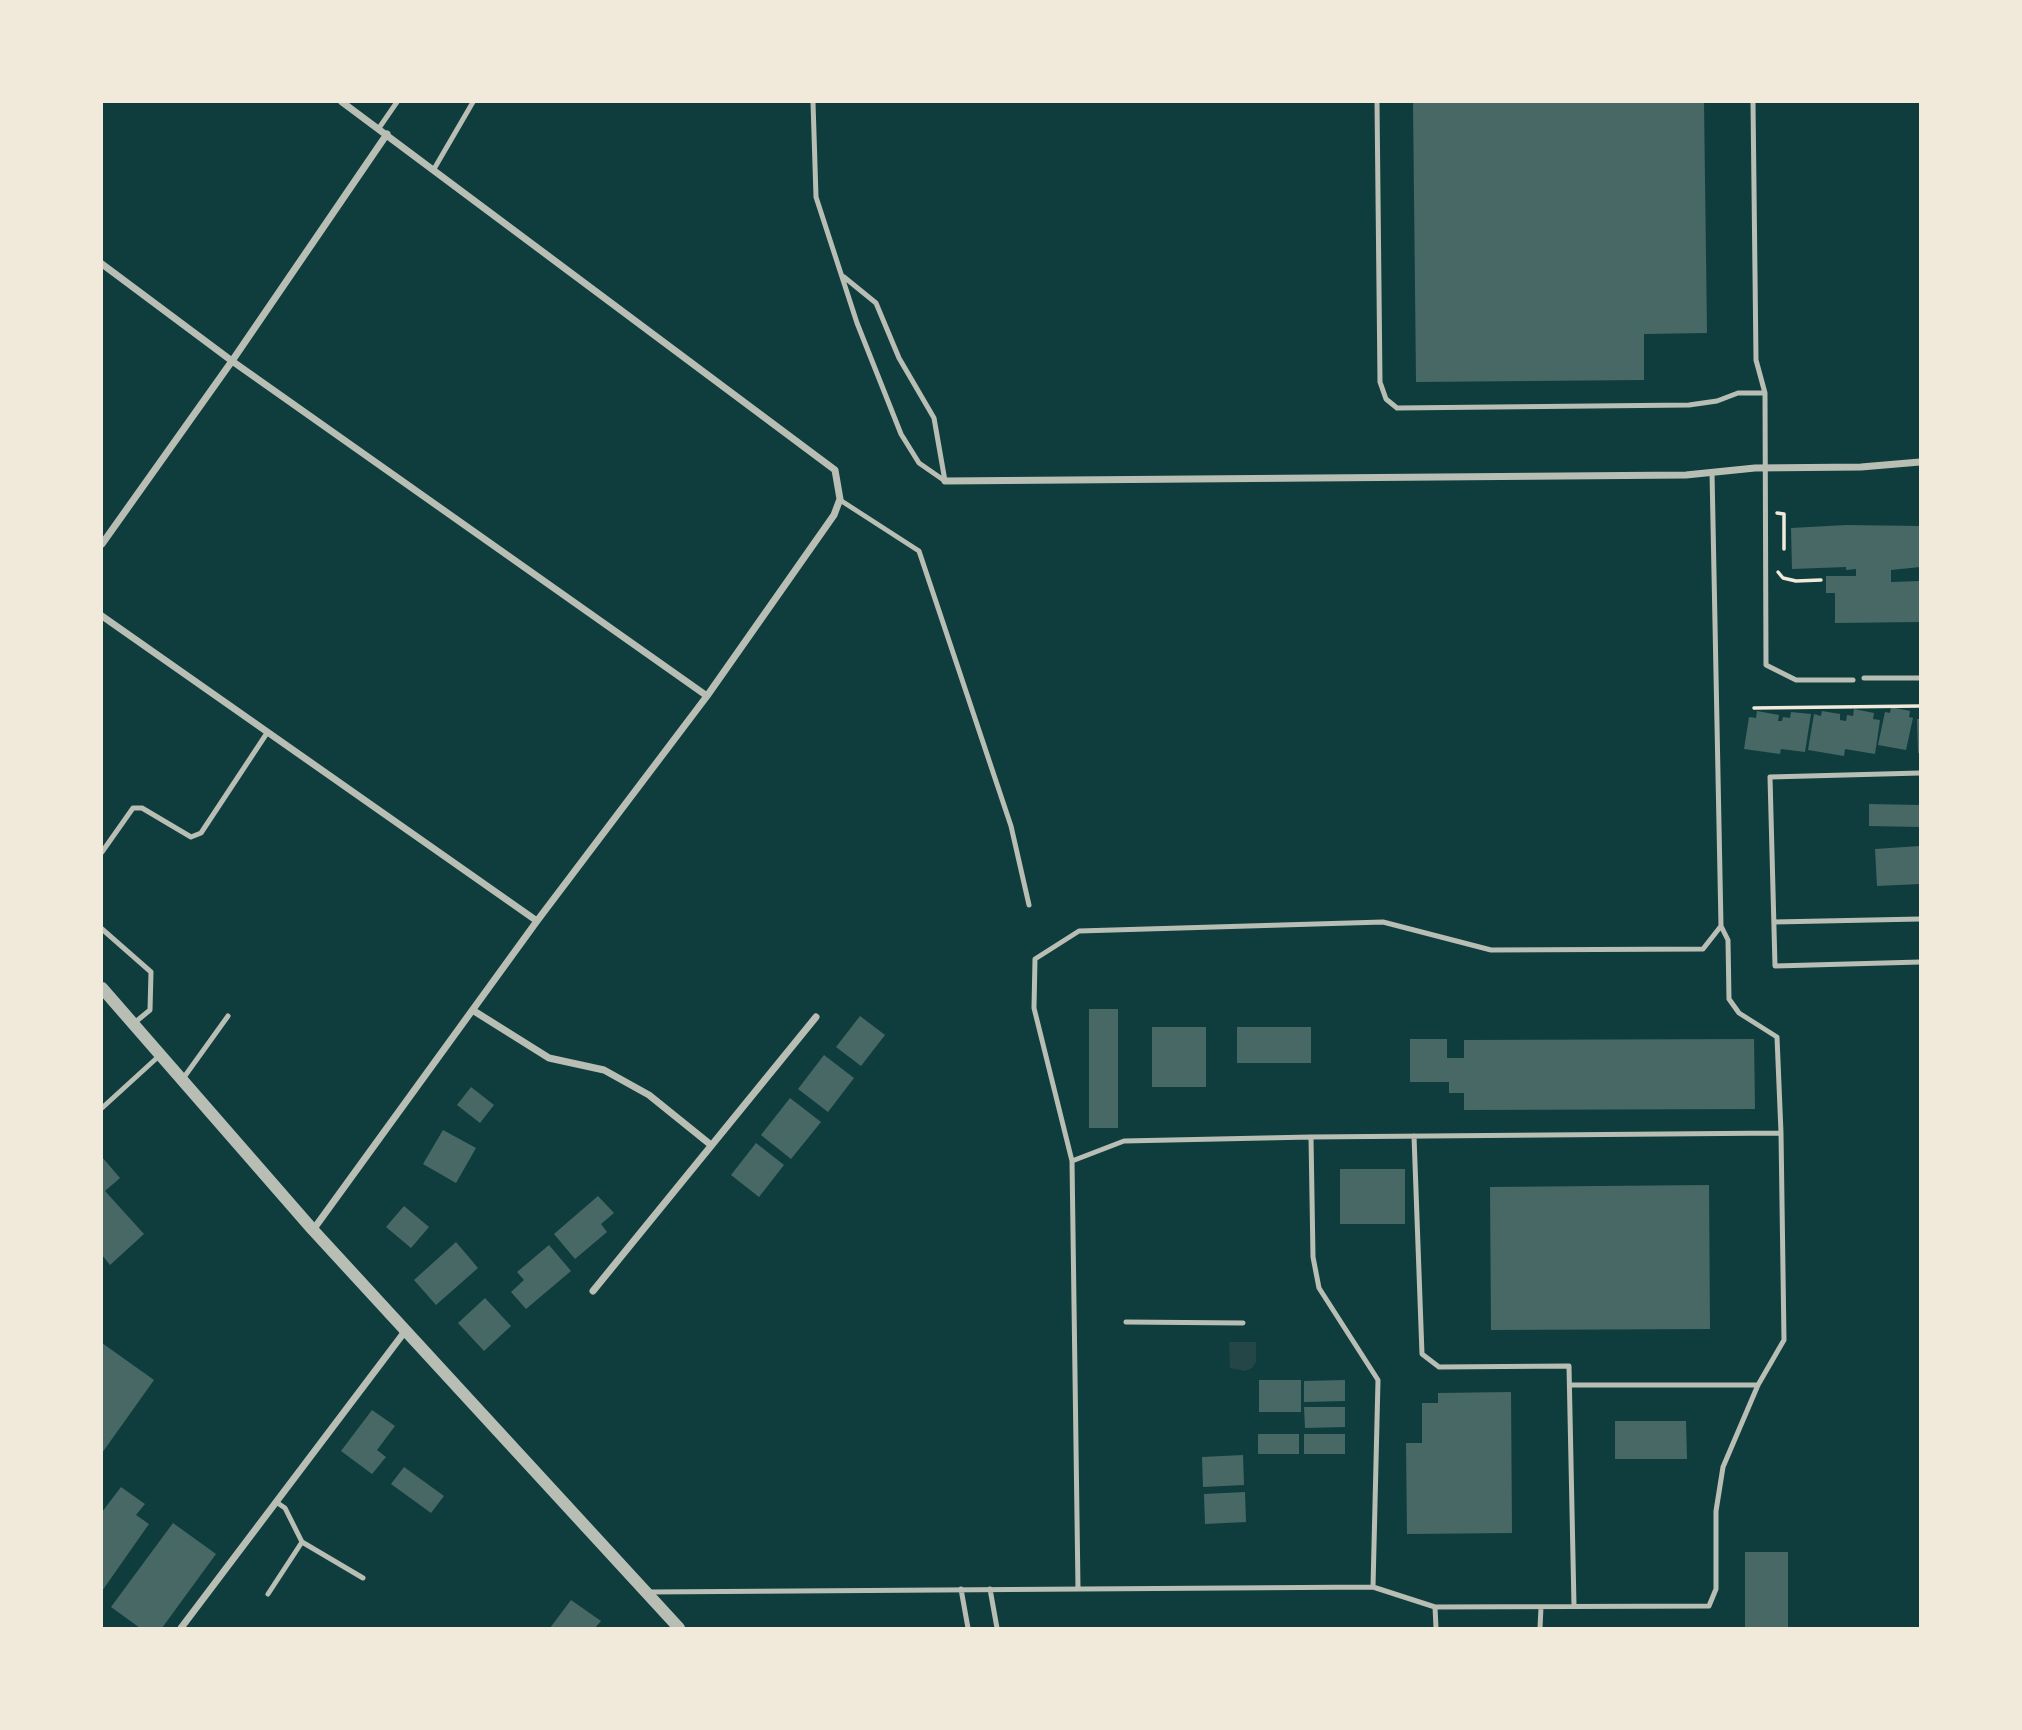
<!DOCTYPE html>
<style>
body{margin:0}
#map{position:relative;width:2022px;height:1730px;overflow:hidden;background:#0f3d3e;font-family:Poppins,sans-serif}
canvas{display:block}
.frame{position:absolute;inset:0;border:103px solid #f1e9da;pointer-events:none}
</style>
<div id="map">
<canvas width="2022" height="1730"></canvas>
<div class="frame"></div>
</div>
<script>
const ctx = document.querySelector('canvas').getContext('2d');
ctx.lineJoin = 'round';
function fillPath(path, color) { ctx.fillStyle = color; ctx.fill(path, 'evenodd'); }
const poly = rows => new Path2D(rows.map(r => 'M' + r).join(''));
function trace(path, color, width, dash) { ctx.strokeStyle = color; ctx.lineWidth = width; ctx.lineCap = dash ? 'butt' : 'round'; ctx.setLineDash(dash || []); ctx.stroke(path); }
fillPath(poly([
 [1229,1342,1256,1342,1256,1362,1252,1368,1245,1371,1230,1368]
]), '#244646');
fillPath(poly([
 [1413,102,1704,102,1707,333,1644,334,1644,380,1416,382],
 [1846,525,1920,526,1920,567,1891,570,1891,582,1920,581,1920,622,1835,623,1835,593,1826,593,1826,576,1856,576,1856,569,1846,570,1846,567,1792,569,1791,528],
 [1891,707,1910,711,1909,717,1913,718,1906,750,1878,745,1885,712,1890,713],
 [1854,709,1874,713,1873,719,1880,720,1875,754,1845,749,1844,756,1808,750,1814,714,1821,716,1822,711,1840,714,1840,720,1846,721,1847,715,1853,716],
 [1757,711,1779,715,1778,721,1782,721,1783,717,1790,718,1791,712,1811,714,1805,752,1781,749,1780,754,1744,749,1749,717,1756,718],
 [1917,719,1920,719,1920,753,1918,753],
 [1869,804,1920,805,1920,827,1869,826],
 [1920,846,1920,884,1877,886,1875,849],
 [1089,1009,1118,1009,1118,1128,1089,1128],
 [860,1016,885,1035,861,1066,836,1047],
 [1152,1027,1206,1027,1206,1087,1152,1087],
 [1237,1027,1311,1027,1311,1063,1237,1063],
 [1410,1039,1447,1039,1447,1058,1464,1058,1464,1040,1754,1039,1755,1109,1464,1110,1464,1093,1449,1093,1449,1082,1410,1082],
 [824,1055,854,1078,828,1112,798,1089],
 [471,1087,494,1105,480,1123,457,1105],
 [790,1098,821,1122,791,1159,761,1135],
 [443,1130,476,1148,456,1183,423,1164],
 [756,1143,784,1165,759,1197,731,1175],
 [102,1157,120,1178,105,1191,144,1234,110,1265,102,1255],
 [1340,1169,1405,1169,1405,1224,1340,1224],
 [1709,1185,1710,1329,1491,1330,1490,1187],
 [598,1196,614,1213,601,1224,607,1232,575,1259,554,1234],
 [404,1206,429,1227,411,1248,386,1227],
 [456,1242,478,1268,436,1305,414,1280],
 [549,1245,571,1271,526,1309,511,1292,524,1280,517,1272],
 [485,1298,511,1326,484,1351,458,1323],
 [102,1343,154,1380,102,1453],
 [1259,1380,1301,1380,1301,1412,1259,1412],
 [1345,1380,1345,1401,1304,1402,1304,1381],
 [1511,1392,1512,1533,1407,1534,1406,1443,1422,1443,1422,1403,1438,1403,1438,1393],
 [1304,1407,1345,1407,1345,1427,1305,1428],
 [372,1410,395,1426,377,1450,386,1457,372,1474,341,1451],
 [1615,1421,1686,1421,1687,1459,1615,1459],
 [1258,1434,1299,1434,1299,1454,1258,1454],
 [1304,1434,1345,1434,1345,1454,1304,1454],
 [1243,1455,1244,1485,1203,1487,1202,1457],
 [404,1467,444,1496,431,1513,391,1484],
 [121,1487,145,1504,136,1515,149,1524,102,1591,102,1512],
 [1245,1492,1246,1522,1205,1524,1204,1494],
 [173,1523,216,1554,162,1628,140,1628,111,1607],
 [1745,1552,1788,1552,1788,1628,1745,1628],
 [571,1600,601,1621,595,1628,550,1628]
]), '#486865');
trace(poly([
 [1777,513,1784,514,1784,549],
 [1778,572,1783,578,1796,581,1821,580],
 [1754,708,1920,706]
]), '#f1e9da', 3.5);
trace(poly([
 [813,102,816,197,857,323,901,434,919,463,945,481],
 [1377,102,1380,382,1386,399,1397,408,1689,405,1717,401,1738,393,1765,393],
 [1753,102,1756,360,1765,393,1766,665,1796,680,1853,680],
 [379,128,397,102],
 [434,169,473,102],
 [844,277,876,303,899,358,934,418,945,481],
 [840,500,919,551,1011,826,1029,905],
 [1864,678,1920,678],
 [1920,773,1770,777,1775,966,1920,962],
 [102,852,133,808,142,808,191,837,201,833,267,733],
 [1774,922,1920,919],
 [1721,926,1728,940,1729,999,1739,1013,1777,1037,1781,1133],
 [102,929,151,972,150,1010,133,1024],
 [182,1080,228,1016],
 [102,1108,159,1056],
 [1414,1136,1422,1354,1439,1367,1569,1366,1574,1606],
 [1072,1161,1124,1141,1311,1137],
 [1126,1322,1243,1323],
 [1570,1385,1758,1385],
 [302,1542,363,1578],
 [1078,1588,1072,1161,1034,1008,1035,959,1079,931,1383,922,1491,950,1703,949,1721,926,1712,472],
 [961,1589,968,1628],
 [990,1589,997,1628],
 [650,1592,1373,1587,1435,1607,1709,1606,1716,1589,1716,1511,1723,1467,1758,1385,1784,1340,1781,1133,1311,1137,1313,1257,1319,1288,1378,1380,1373,1587],
 [268,1594,302,1542,285,1508,276,1502],
 [1435,1607,1436,1628],
 [1540,1628,1541,1607]
]), '#b8beb3', 5);
trace(poly([
 [102,264,232,361,707,696],
 [945,481,1686,475,1755,468,1861,467,1920,462],
 [102,544,232,361,387,134],
 [102,616,537,921],
 [474,1011,549,1058,604,1070,649,1095,711,1145],
 [313,1230,537,921,707,696,834,515,840,499,835,470,342,102],
 [593,1291,816,1017],
 [181,1628,406,1330]
]), '#b8beb3', 7);
trace(poly([
 [102,988,313,1230,679,1628]
]), '#b8beb3', 12);
</script>
